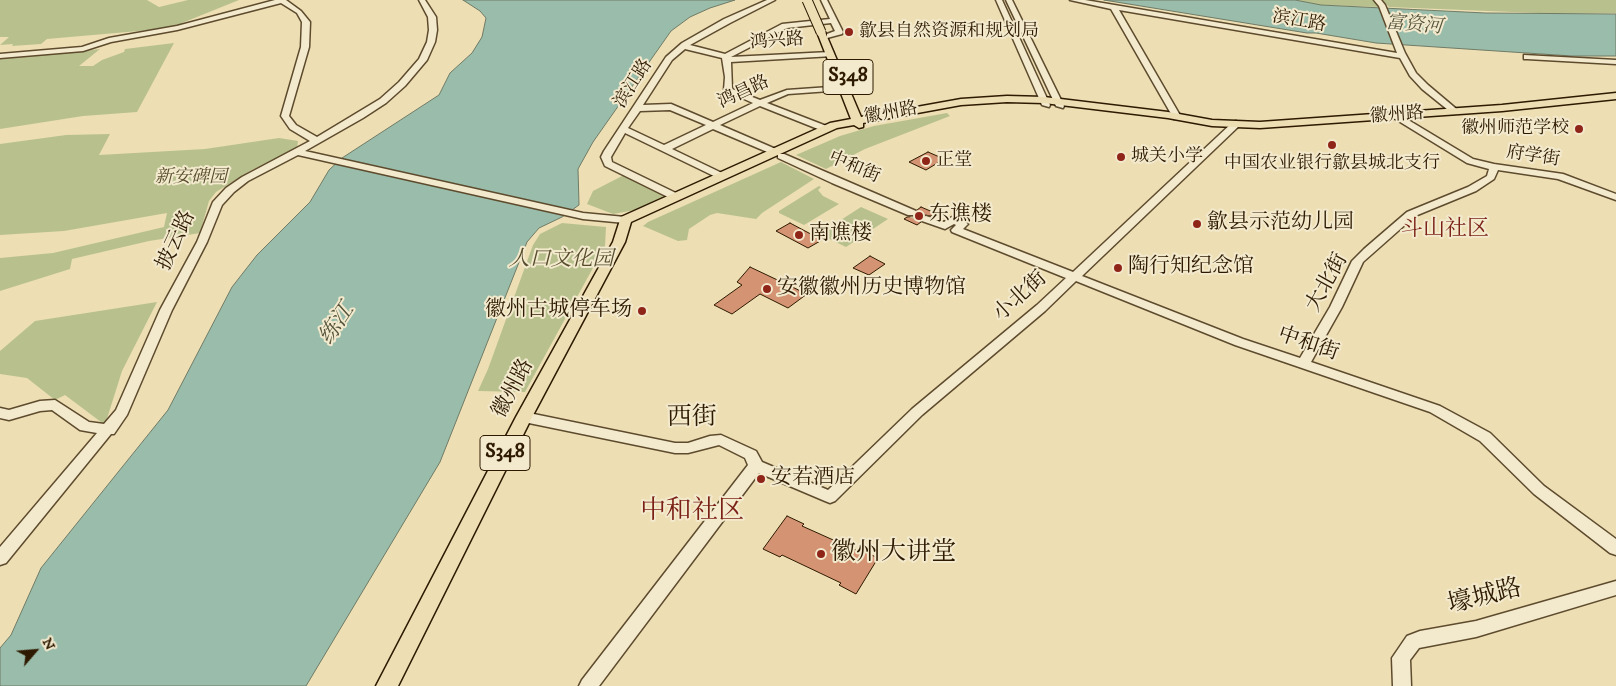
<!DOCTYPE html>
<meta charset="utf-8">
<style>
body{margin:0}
#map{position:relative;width:1616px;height:686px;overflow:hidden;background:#eddeb4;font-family:"IM FELL DW Pica",serif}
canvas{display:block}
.north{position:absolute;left:10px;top:626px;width:50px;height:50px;-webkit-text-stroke:4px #f3eace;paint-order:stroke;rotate:63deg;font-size:14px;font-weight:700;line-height:20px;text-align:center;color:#2e1a00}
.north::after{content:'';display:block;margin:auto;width:18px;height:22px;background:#2e1a00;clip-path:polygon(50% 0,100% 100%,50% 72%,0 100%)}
</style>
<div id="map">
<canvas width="1616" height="686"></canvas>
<div class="north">N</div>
</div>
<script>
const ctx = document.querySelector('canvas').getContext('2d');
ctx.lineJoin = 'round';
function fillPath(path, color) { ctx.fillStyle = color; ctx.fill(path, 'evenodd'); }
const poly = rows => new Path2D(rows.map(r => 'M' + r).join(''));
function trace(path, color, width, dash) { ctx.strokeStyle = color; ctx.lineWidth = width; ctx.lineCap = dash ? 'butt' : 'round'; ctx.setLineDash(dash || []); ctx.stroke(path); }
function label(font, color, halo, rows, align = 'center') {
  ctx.font = font + ' "IM FELL DW Pica","Noto Serif SC",serif'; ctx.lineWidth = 4; ctx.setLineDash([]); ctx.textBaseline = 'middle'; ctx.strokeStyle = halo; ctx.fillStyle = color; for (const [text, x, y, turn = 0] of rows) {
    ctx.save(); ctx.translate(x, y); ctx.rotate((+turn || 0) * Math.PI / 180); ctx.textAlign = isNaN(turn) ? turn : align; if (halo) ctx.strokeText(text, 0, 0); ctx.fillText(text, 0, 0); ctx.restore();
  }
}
fillPath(poly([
 [0,0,147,0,159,7,188,0,239,0,182,23,185,27,47,39,41,44,12,46,13,44,0,45,9,37,0,37],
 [1295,0,1374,0,1379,7,1321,5],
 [1382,0,1616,0,1616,13,1538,13,1389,7],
 [174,43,137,112,83,116,0,129,0,57,58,54,100,49,79,66,93,66,102,60,124,52,125,49],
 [947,113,950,116,865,149,826,169,796,155,840,136,874,126],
 [110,134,99,155,205,149,279,138,298,141,297,148,250,171,216,192,209,201,200,233,149,241,72,259,70,269,0,291,0,258,53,253,164,227,167,213,64,231,0,235,0,144,66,135],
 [781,162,814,179,762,213,756,219,717,213,710,215,689,229,687,240,678,241,643,226,648,222],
 [624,175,664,196,635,210,613,214,587,204,593,191],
 [819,186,821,187,818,190,823,196,839,204,804,225,779,213,779,211],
 [861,207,888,219,846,247,819,234],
 [562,223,606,227,605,246,525,392,478,391,488,369,533,245,540,234],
 [157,302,122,371,105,425,65,395,55,400,27,378,0,374,0,351,35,321]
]), '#b8c18e');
const water = poly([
 [463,0,735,0,710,8,690,17,671,31,593,142,578,169,579,205,562,217,539,228,527,242,440,462,306,686,0,686,0,648,11,635,41,568,168,410,232,287,257,255,310,202,329,170,342,158,439,95,450,73,472,53,482,37,486,18,480,11,463,0],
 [1104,0,1295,0,1321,5,1485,13,1616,14,1616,56,1572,56,1376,43,1316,33,1307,33,1104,0]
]);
fillPath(water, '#9abcaa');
trace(water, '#6f7b66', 1);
const building = poly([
 [928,152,944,159,926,170,909,162,928,152],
 [921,207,935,213,931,216,922,215,919,218,921,222,917,225,904,219,907,217,918,216,917,210,921,207],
 [790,223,822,240,808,248,776,231,790,223],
 [870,256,885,264,869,275,853,268,870,256],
 [750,267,807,294,788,308,760,294,732,314,714,305,742,285,737,282,750,267],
 [787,516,804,524,802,526,860,552,861,550,878,558,856,594,839,585,841,583,782,555,780,557,763,549,787,516]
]);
fillPath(building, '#d49373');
trace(building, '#2e1a00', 1);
trace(poly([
 [912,213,926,219]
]), '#c7b790', 10, [10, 5]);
const minor = poly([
 [275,0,286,0,301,11,310,22,309,47,289,116,296,125,317,137,380,99,399,82,419,59,427,42,429,30,428,17,419,0,425,0,436,17,437,30,435,42,427,60,405,86,386,103,363,118,305,151,583,213,625,217,630,220,625,223,583,219,298,155,248,181,234,192,222,205,207,242,172,310,127,415,114,434,111,434,6,563,0,565,0,547,97,433,80,430,52,410,40,411,9,420,0,418,0,408,9,410,40,401,55,400,89,422,104,424,116,410,160,310,197,242,213,202,226,188,242,177,310,141,290,129,281,116,301,47,302,22,297,13,281,3,177,30,111,42,83,51,0,58,0,54,82,47,109,38,177,26,275,0],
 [767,0,775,0,730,23,690,45,725,54,782,24,830,19,821,0,827,0,843,32,842,34,827,38,827,34,835,31,831,23,787,28,731,57,830,52,833,52,833,56,731,62,732,89,760,100,787,90,844,86,848,88,844,90,788,94,767,103,829,127,829,131,823,131,760,106,720,125,778,150,778,154,784,154,916,211,917,213,916,215,908,215,832,183,778,158,778,154,772,154,713,129,672,149,724,174,724,178,718,178,625,133,611,157,612,162,680,195,680,199,672,199,605,166,601,157,604,151,666,57,682,43,724,19,767,0],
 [685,49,722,58,725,77,724,90,753,103,713,122,671,104,643,105,672,60,685,49],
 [670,110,706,125,664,145,628,128,640,111,670,110],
 [996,0,1002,0,1050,105,1049,107,1042,105,996,0],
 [1006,0,1012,0,1064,106,1063,108,1056,106,1006,0],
 [1070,0,1085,0,1397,53,1379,6,1374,0,1381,0,1385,5,1405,53,1416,73,1428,85,1460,112,1453,114,1422,89,1410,76,1400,58,1119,10,1181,117,1174,119,1111,9,1070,0],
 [1524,55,1616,60,1616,64,1527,59,1524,59,1524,55],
 [1395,112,1473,159,1494,164,1563,174,1616,194,1616,200,1558,179,1498,170,1494,179,1476,191,1415,216,1363,262,1342,307,1311,362,1440,406,1490,433,1544,486,1616,539,1616,555,1610,553,1534,494,1480,441,1430,412,1235,345,1076,281,1045,311,922,415,835,501,830,503,825,501,759,473,599,686,579,686,582,680,748,465,745,458,719,445,688,453,675,453,524,422,519,420,517,417,519,414,524,412,675,443,688,443,710,436,721,435,756,451,762,462,828,490,912,409,1037,305,1066,278,952,232,951,230,956,225,954,224,945,229,922,221,921,219,922,217,926,216,944,222,952,217,962,220,968,224,963,229,1073,272,1233,122,1236,121,1240,124,1239,126,1082,276,1243,339,1300,358,1330,307,1352,261,1364,249,1407,212,1468,187,1487,176,1489,169,1467,163,1392,117,1392,113,1395,112],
 [1616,581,1616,595,1476,637,1419,648,1410,660,1411,686,1393,686,1392,658,1407,636,1420,631,1476,621,1616,581]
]);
const major = poly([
 [821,29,825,32,861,117,961,99,1007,96,1044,97,1168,112,1212,120,1260,122,1502,105,1616,93,1616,99,1502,111,1260,128,1212,126,1168,118,1044,103,1007,102,961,105,863,123,863,127,859,128,854,125,837,128,631,222,625,242,532,417,398,686,376,686,516,417,613,242,621,217,830,123,851,119,817,32,821,29]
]);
trace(minor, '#5e4b2d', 3);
trace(major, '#2e1a00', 3);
fillPath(minor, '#f3eace');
fillPath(major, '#eddeb4');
const majorBridge = poly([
 [807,0,821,32]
]);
trace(majorBridge, '#2e1a00', 11, []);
trace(majorBridge, '#eddeb4', 9);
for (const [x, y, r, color] of [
 [849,32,5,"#8f2418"],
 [1579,129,5,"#8f2418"],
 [1332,145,5,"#8f2418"],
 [1121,157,5,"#8f2418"],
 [926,161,5,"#8f2418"],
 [919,216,5,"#8f2418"],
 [1197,224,5,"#8f2418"],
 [799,235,5,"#8f2418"],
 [1118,268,5,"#8f2418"],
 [767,289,5,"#8f2418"],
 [642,311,5,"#8f2418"],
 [761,479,5,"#8f2418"],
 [821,554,5,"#8f2418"]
]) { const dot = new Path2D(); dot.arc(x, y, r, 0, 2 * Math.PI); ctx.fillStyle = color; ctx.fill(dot); trace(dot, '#f3eace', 2); }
label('18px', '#2e1a00', '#f3eace', [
 ["滨江路",1299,22,10],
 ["鸿兴路",777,42,-4],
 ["滨江路",634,84,-57],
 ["鸿昌路",744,93,-25],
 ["徽州路",891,114,-10],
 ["徽州路",1397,116,-4],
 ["府学街",1533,157,9],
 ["中和街",854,168,23]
]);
label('18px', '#2e1a00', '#f3eace', [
 ["歙县自然资源和规划局",859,32],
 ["徽州师范学校",1569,129,"right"],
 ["城关小学",1131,157],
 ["正堂",936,161],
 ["中国农业银行歙县城北支行",1332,164,"center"]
], 'left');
label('italic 18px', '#574c2b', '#f3eace', [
 ["新安碑园",191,178]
]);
label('italic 19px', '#54533c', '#f3eace', [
 ["富资河",1414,26,5]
]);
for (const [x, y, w] of [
 [848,77,50],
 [505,453,50]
]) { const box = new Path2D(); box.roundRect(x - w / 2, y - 17.5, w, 35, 4); ctx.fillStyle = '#f3eace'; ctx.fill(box); trace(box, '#2e1a00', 1); }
label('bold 20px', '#2e1a00', null, [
 ["S348",848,77],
 ["S348",505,453]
]);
label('21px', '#2e1a00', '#f3eace', [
 ["东谯楼",929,216],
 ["歙县示范幼儿园",1207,224],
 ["南谯楼",809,235],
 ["陶行知纪念馆",1128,268],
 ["安徽徽州历史博物馆",777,289],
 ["徽州古城停车场",632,311,"right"],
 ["安若酒店",771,479]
], 'left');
label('21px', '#2e1a00', '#f3eace', [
 ["披云路",177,241,-65],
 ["大北街",1328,283,-61],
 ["小北街",1021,297,-42],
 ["中和街",1308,345,19],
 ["徽州路",514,389,-62]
]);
label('italic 21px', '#574c2b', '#f3eace', [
 ["人口文化园",561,261]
]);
label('22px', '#7a1f14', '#f3eace', [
 ["斗山社区",1445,230]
]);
label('italic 22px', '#54533c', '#f3eace', [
 ["练江",338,325,-56]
]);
label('25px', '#2e1a00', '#f3eace', [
 ["西街",692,419,-1],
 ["壕城路",1485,598,-14]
]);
label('25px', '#2e1a00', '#f3eace', [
 ["徽州大讲堂",831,554]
], 'left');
label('26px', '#7a1f14', '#f3eace', [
 ["中和社区",692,513]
]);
</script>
